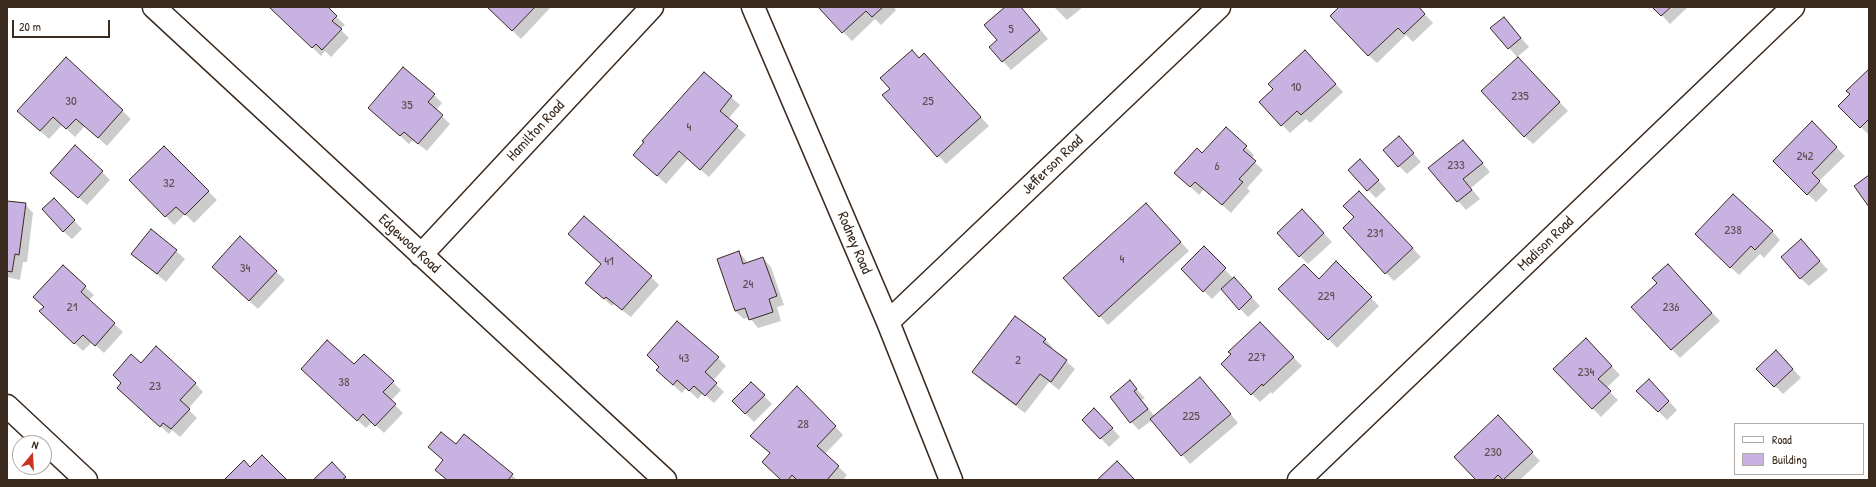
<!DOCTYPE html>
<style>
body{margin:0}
#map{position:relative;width:1876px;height:487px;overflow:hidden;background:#fff;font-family:"Patrick Hand",sans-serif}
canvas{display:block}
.frame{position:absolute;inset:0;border:8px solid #3b2a1e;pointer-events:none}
.legend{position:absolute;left:1734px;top:423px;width:130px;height:52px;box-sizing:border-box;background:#fff;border:1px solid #b1aaa5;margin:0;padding:5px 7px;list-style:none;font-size:12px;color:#3b2a1e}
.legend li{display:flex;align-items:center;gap:8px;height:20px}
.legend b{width:20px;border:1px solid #b1aaa5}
.north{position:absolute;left:12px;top:435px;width:40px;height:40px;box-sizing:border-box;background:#fff;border:1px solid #b1aaa5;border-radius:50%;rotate:18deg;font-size:11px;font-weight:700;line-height:16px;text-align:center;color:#3b2a1e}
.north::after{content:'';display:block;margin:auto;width:14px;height:18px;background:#c8321e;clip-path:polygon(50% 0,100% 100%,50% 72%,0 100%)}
.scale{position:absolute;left:12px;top:20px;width:98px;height:18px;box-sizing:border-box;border:2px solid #3b2a1e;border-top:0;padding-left:5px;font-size:12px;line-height:14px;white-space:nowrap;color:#3b2a1e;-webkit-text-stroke:3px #fff;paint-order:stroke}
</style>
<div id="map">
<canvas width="1876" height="487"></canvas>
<div class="frame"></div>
<ul class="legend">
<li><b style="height:5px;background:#fff"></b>Road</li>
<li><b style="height:11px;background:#c8b2e1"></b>Building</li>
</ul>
<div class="north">N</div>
<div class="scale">20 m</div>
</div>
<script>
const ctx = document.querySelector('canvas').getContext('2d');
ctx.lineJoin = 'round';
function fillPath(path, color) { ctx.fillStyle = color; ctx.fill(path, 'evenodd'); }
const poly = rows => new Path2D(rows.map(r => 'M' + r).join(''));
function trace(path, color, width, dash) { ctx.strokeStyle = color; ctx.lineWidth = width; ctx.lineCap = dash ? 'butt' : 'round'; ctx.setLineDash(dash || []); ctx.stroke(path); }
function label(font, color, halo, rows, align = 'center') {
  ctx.font = font + ' "Patrick Hand",sans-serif'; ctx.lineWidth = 4; ctx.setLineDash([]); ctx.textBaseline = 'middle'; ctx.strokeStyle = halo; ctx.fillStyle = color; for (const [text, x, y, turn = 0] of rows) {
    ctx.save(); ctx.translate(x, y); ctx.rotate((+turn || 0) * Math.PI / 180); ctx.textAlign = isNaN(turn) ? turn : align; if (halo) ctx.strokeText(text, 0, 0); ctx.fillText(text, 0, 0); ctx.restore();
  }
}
fillPath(poly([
 [272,7,326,7,345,25,340,29,349,38,331,57,325,51,321,56],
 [488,7,551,7,521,39],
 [819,7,894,7,896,10,881,25,875,19,852,41],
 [1006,7,1021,7,1048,39,1011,70,990,47,999,40],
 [1054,7,1083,7,1067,20],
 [1340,7,1418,7,1433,23,1413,42,1406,35,1377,63,1368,55],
 [1654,7,1688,7,1670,24],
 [1504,18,1529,47,1517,57,1492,28],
 [919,58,932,63,989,126,946,164,884,96],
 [66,59,131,119,107,146,85,126,75,137,62,125,49,139,27,119],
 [1314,60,1343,92,1310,123,1306,119,1290,133,1261,102],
 [1526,67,1568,111,1533,144,1524,136],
 [1869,70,1869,135,1840,106,1851,94],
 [704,73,740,105,728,119,746,135,709,177,688,159,666,184,634,155],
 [434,95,442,103,436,110,450,124,427,151,413,140,409,144,369,108],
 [1812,123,1845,156,1819,181,1828,190,1816,202,1774,161],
 [1407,146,1421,162,1407,174,1399,166],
 [164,147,217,200,194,223,185,214,174,225,131,180],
 [1246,147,1254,155,1251,159,1263,170,1247,188,1250,191,1231,213,1204,189,1199,195,1184,181,1202,154],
 [1471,149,1490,172,1471,188,1480,199,1466,210,1430,169],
 [1368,169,1386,189,1376,198,1368,190],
 [102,172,110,180,87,205,60,181],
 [1368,200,1421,257,1394,281,1386,273],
 [7,202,25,204,33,213,27,262,23,262,20,280,7,277],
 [62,208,82,229,72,239,63,231],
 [1154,213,1189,251,1108,325,1064,278,1120,226,1121,228],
 [1311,219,1332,242,1308,264,1300,256],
 [1772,231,1780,240,1764,258,1760,254,1739,275,1704,243],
 [240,238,285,280,258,309,221,275],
 [1204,248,1260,306,1248,317,1222,289,1212,299,1182,269],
 [1809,249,1828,270,1809,286,1800,278],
 [176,251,185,259,166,282,133,254],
 [739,252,748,263,763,258,771,267,784,305,777,307,781,321,758,328,749,317,744,319,735,311],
 [1336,263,1379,306,1337,348,1280,289,1319,280],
 [63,267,94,295,89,300,123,332,104,353,92,342,83,351,49,320,45,307],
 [1676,274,1720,321,1680,358,1633,307],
 [651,277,659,285,631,317,614,304,612,306,595,291],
 [1260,323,1302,366,1272,394,1271,392,1260,402,1222,364],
 [1045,339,1053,348,1052,349,1075,369,1059,390,1049,382,1025,413,982,381,974,372],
 [1586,340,1620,375,1606,388,1618,400,1601,417,1554,369],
 [364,355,401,390,391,401,403,413,384,433,372,422,366,428,310,377,354,366],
 [718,358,726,366,713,381,724,392,714,403,703,393,698,399,686,388,682,393,665,378,660,367],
 [1784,359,1801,378,1783,394,1758,369],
 [141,364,195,383,203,392,188,409,197,418,180,437,172,430,169,434,126,396,122,383],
 [1130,382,1145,398,1142,400,1155,417,1208,387,1238,423,1190,464,1152,420,1139,430,1131,422],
 [751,383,772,404,754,422,733,401],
 [797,387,843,435,825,454,847,475,843,480,782,480],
 [1657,388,1677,410,1667,420,1638,391],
 [1103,418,1120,437,1109,447,1084,420],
 [1506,425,1540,461,1520,480,1478,480],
 [456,446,512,475,517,480,447,480,436,470],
 [332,463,348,480,314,480]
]), '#0003');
const building = poly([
 [269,7,328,7,337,16,332,21,342,29,322,50,316,44,312,48,269,7],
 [487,7,535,7,512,31,487,7],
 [818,7,883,7,872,17,866,11,842,33,818,7],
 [1005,7,1021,7,1040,30,1002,62,989,47,997,40,984,25,1005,7],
 [1339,7,1419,7,1425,14,1404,34,1398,28,1368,56,1330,16,1339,7],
 [1652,7,1671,7,1661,16,1652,7],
 [1504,17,1521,38,1508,49,1490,28,1504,17],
 [912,50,919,58,924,53,981,117,937,157,882,95,890,89,880,78,912,50],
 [1305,50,1336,84,1301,115,1297,111,1281,126,1259,102,1273,89,1268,84,1305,50],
 [66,57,123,110,98,138,76,119,66,129,53,117,40,131,17,111,66,57],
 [1518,57,1560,102,1524,137,1481,91,1518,57],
 [403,67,435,94,428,102,443,115,418,144,404,132,400,136,368,108,403,67],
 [1869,69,1869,119,1860,128,1838,106,1850,94,1846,91,1869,69],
 [704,72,732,96,720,111,738,126,700,170,679,151,657,176,633,155,644,142,642,141,704,72],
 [1812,121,1837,147,1812,173,1820,181,1807,195,1773,161,1812,121],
 [1226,127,1247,146,1243,150,1256,161,1239,179,1243,182,1222,205,1195,182,1190,187,1174,173,1197,148,1202,153,1226,127],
 [1399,136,1414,153,1398,167,1383,150,1399,136],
 [1463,140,1483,163,1463,179,1472,190,1457,202,1428,168,1463,140],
 [75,145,103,171,78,198,50,173,75,145],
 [164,146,209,191,185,215,176,207,165,217,129,180,164,146],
 [1360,159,1379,180,1367,191,1348,170,1360,159],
 [1869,175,1869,207,1854,186,1869,175],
 [1359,191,1413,248,1385,274,1343,228,1354,217,1343,206,1359,191],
 [1733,194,1773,231,1755,250,1751,246,1730,268,1695,234,1733,194],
 [54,198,75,220,63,232,42,209,54,198],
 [7,201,26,203,19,255,15,254,12,272,7,271,7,201],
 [1146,203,1181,242,1099,317,1063,278,1146,203],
 [1302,209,1324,233,1299,257,1277,233,1302,209],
 [584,216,652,276,622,310,606,297,604,299,585,283,601,264,568,234,584,216],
 [151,229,177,250,157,274,131,254,151,229],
 [240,236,277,271,249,301,212,267,240,236],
 [1801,239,1820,261,1800,279,1781,257,1801,239],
 [1204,246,1226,268,1203,292,1181,269,1204,246],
 [739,251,743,264,763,257,777,296,769,299,773,312,749,320,745,308,735,311,717,259,739,251],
 [1336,261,1372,297,1328,340,1278,289,1304,264,1319,279,1336,261],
 [1668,264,1712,313,1671,350,1631,307,1657,283,1652,278,1668,264],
 [63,265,86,286,81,292,115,323,95,346,83,335,74,344,39,311,44,307,33,297,63,265],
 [1234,277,1252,297,1239,310,1221,289,1234,277],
 [1015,316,1046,339,1043,342,1067,360,1051,382,1040,374,1016,405,972,372,1015,316],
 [677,321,719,357,705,372,717,383,705,396,694,386,689,391,677,380,673,385,656,370,659,367,647,355,677,321],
 [1260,322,1294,357,1263,386,1262,384,1251,395,1221,364,1231,354,1228,352,1260,322],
 [1586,338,1612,366,1598,379,1611,391,1592,409,1553,369,1586,338],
 [327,340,354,364,364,354,394,381,383,392,396,404,375,426,363,414,357,421,301,369,327,340],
 [156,346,196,383,180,400,190,409,171,429,163,423,160,427,117,388,121,383,113,375,131,354,141,363,156,346],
 [1776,350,1793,369,1774,387,1756,369,1776,350],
 [1200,377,1231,414,1181,456,1150,419,1200,377],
 [1649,379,1669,401,1658,412,1636,391,1649,379],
 [1130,380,1137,389,1134,391,1148,409,1130,423,1110,397,1130,380],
 [751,382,765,395,745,414,732,401,751,382],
 [797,386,836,426,817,446,839,466,827,480,797,480,792,475,788,480,781,480,762,462,770,453,750,436,797,386],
 [1094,408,1113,428,1100,439,1082,420,1094,408],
 [1498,415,1533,452,1503,480,1498,475,1493,480,1476,480,1454,457,1498,415],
 [441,432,456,444,464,434,513,474,508,480,447,480,435,470,443,460,428,447,441,432],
 [262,455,287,480,224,480,244,460,250,467,262,455],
 [1117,461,1135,480,1097,480,1117,461],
 [332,462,346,477,342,480,313,480,332,462]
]);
fillPath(building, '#c8b2e1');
trace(building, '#3b2a1e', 1);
const minor = poly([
 [154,7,665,480],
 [753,7,888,322,951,480],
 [421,255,652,7],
 [888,322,1219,7],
 [7,406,86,480],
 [1299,480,1793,7]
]);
trace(minor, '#3b2a1e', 25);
trace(minor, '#fff', 22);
label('13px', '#5e4c4f', null, [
 ["5",1011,30],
 ["10",1296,88],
 ["235",1520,97],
 ["30",71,102],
 ["25",928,102],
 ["35",407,106],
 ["4",689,128],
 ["242",1805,157],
 ["233",1456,166],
 ["6",1217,167],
 ["32",169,184],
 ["238",1733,231],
 ["231",1375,234],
 ["4",1122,260],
 ["41",609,262],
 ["34",245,269],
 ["24",748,285],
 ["229",1326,297],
 ["21",72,308],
 ["236",1671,308],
 ["227",1257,358],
 ["43",684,359],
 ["2",1018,361],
 ["234",1586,373],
 ["38",344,383],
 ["23",155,387],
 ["225",1191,417],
 ["28",803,425],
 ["230",1493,453]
]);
label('15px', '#3b2a1e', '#fff', [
 ["Hamilton Road",536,131,-47],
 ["Jefferson Road",1053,165,-44],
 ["Rodney Road",854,243,67],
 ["Edgewood Road",409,244,43],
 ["Madison Road",1546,244,-44]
]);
</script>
